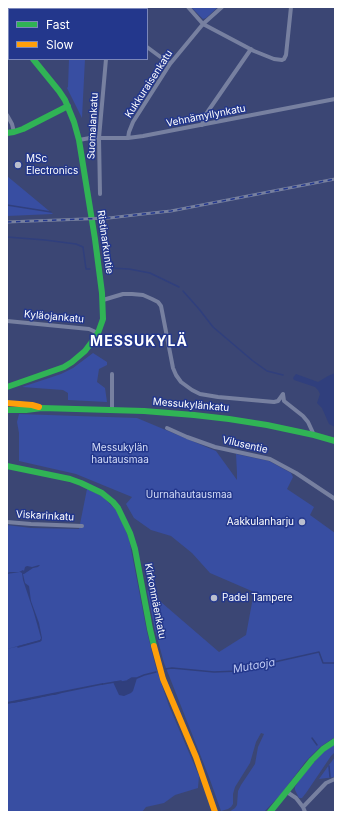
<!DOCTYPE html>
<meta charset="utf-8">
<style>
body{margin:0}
#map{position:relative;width:342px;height:819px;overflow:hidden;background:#3b4674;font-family:Inter,sans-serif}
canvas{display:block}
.frame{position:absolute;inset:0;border:8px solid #fff;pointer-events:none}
.legend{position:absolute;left:8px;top:8px;width:140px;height:52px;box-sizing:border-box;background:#23378c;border:1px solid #7b87ba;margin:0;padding:5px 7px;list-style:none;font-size:12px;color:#fff}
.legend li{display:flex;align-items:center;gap:8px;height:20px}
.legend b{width:20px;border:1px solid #7b87ba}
</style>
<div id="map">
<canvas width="342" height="819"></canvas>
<div class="frame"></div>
<ul class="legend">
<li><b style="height:5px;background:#30b455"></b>Fast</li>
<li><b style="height:5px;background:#ff9f0a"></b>Slow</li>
</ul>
</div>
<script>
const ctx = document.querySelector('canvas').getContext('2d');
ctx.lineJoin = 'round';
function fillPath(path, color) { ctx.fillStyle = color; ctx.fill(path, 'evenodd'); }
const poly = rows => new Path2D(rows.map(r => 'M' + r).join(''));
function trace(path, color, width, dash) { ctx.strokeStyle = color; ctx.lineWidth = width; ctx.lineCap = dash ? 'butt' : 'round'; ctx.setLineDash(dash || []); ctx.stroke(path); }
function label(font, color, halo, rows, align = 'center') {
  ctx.font = font + ' Inter,sans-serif'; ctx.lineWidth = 3; ctx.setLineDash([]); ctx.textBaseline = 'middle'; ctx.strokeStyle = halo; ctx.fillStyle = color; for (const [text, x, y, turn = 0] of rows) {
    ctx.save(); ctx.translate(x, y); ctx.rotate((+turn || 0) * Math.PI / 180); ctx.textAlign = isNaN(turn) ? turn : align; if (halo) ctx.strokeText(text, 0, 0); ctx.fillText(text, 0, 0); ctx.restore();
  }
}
fillPath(poly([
 [191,7,218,7,206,18,203,19],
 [69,59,85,59,82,118,67,88,68,87],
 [7,176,48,210,53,214,7,216],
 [93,353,107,362,107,365,99,369,97,382,105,388,107,402,68,400,68,393,63,390,22,387,61,374,73,368],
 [19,414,137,418,216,451,237,480,237,473,236,454,269,461,291,473,293,477,287,489,314,507,310,515,335,533,335,737,320,747,306,761,281,794,264,812,229,812,235,808,237,805,238,791,241,785,255,764,258,747,264,734,261,733,256,742,250,763,235,787,233,794,233,804,231,807,228,809,221,811,209,777,164,663,155,630,147,590,219,652,246,635,254,592,210,573,192,553,171,536,151,530,134,518,126,504,132,497,76,474,19,461,19,433,17,422],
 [87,489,102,496,118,512,125,529,129,539,147,632,156,668,169,706,199,776,198,788,175,795,164,803,146,807,142,812,7,812,7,525,31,528,79,529],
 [335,743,335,752,331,756,306,793,302,798,299,798,295,790,295,787,298,782,307,770,325,750],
 [335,757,335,777,319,779,329,765]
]), '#384ea2');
fillPath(poly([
 [335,373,335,427,329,424,322,408,317,403,320,394,318,390,315,387,294,380,293,378,296,374,318,382,328,376],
 [39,565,40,565,38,567,33,568,24,574,23,574,25,583,29,586,31,601,39,623,42,638,41,641,7,649,40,640,41,638,34,613,23,580,22,573,20,572,7,574,7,573,10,572,19,572,23,570,24,571,25,567,27,566,32,567],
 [132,678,137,678,133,691,131,693,124,696,119,695,113,682,121,681,122,682,127,681],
 [103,683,103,685,101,685,62,693,55,695,50,695,39,698,7,704,7,702,12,701]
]), '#303f7d');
trace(poly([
 [7,205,51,212],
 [7,237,45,240,76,244,83,247,86,269,90,269],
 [109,268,129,269,150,273,179,287],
 [183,291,199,309,213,327,253,361,267,371,283,375],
 [18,647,40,641,41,640],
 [165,669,172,668,214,672,238,671,243,669,319,652,323,663,335,663],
 [103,684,121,681,122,682,127,681,132,678,137,678,144,675,156,672],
 [44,696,54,694],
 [14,702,30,699],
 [312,738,317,745],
 [329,766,330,777]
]), '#303f7d', 1.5);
trace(poly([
 [188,7,203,24,254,51,274,59,282,60,284,59,286,55,291,7],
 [114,9,115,7],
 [7,25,9,25],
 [147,47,170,64],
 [7,115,12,124,14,132],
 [202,125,204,117,251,49],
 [128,138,129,132,133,122,170,64,203,24,222,7],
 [79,140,90,138,128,138,143,136,335,99],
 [100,194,99,138,106,59],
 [103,300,123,294,132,294,143,295,152,299,158,302,161,306,162,311,173,368,176,375,181,382,192,390,200,394,218,397,274,402,278,401,283,394],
 [7,321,89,329,98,333],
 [112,374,112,410],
 [283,394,284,401,303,416,308,422,314,435],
 [167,428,187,437,215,447,270,459,296,473,335,499],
 [7,522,31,524,82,526],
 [287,792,296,798,303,807,305,812],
 [303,807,326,783,335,779]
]), '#7780a0', 4);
trace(poly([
 [12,7,12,9],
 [7,133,14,132,23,129,68,106],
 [7,387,64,367,72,362,85,351,91,343,98,333,103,319,102,293,95,239,79,140,74,122,65,100,59,91,33,59],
 [7,410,26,410,42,408,144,411,194,415,229,419,267,425,314,435,335,441],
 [7,466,70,479,81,483,102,493,113,502,118,508,130,533,135,549,150,629,154,646],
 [270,812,312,760,323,749,335,741]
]), '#30b455', 6);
trace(poly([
 [7,403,32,405,39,407],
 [154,646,163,679,196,757,215,812]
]), '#ff9f0a', 6);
const rail = poly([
 [7,222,109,218,143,214,171,211,335,179]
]);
trace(rail, '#77809f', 3);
trace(rail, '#23378c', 1.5, [4.5]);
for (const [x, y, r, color] of [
 [18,165,4,"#babece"],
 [302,522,4,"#babece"],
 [214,598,4,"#babece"]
]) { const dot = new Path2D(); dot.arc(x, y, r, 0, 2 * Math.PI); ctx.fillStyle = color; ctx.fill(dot); trace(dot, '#23378c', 1.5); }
label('10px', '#fff', '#23378c', [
 ["Kukkuraisenkatu",149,84,-57],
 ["Vehnämyllynkatu",206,116,-11],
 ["Suomalankatu",93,126,-87],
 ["Ristinarkuntie",105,242,82],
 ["Kyläojankatu",54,317,5],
 ["Messukylänkatu",191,405,5],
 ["Vilusentie",245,445,13],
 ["Viskarinkatu",45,516,3],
 ["Kirkonmäenkatu",155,601,79]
]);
label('10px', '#fff', '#23378c', [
 ["MSc",26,159],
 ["Electronics",26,171],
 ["Aakkulanharju",294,522,"right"],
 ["Padel Tampere",222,598]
], 'left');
label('10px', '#d5ddf8', '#23378c', [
 ["Messukylän",120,448],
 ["hautausmaa",120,460],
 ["Uurnahautausmaa",189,495]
]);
label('italic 11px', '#bdc8f2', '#23378c', [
 ["Mutaoja",254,666,-10]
]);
ctx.letterSpacing = '1px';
label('bold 14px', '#fff', '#23378c', [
 ["MESSUKYLÄ",139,342]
]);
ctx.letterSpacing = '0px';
</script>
